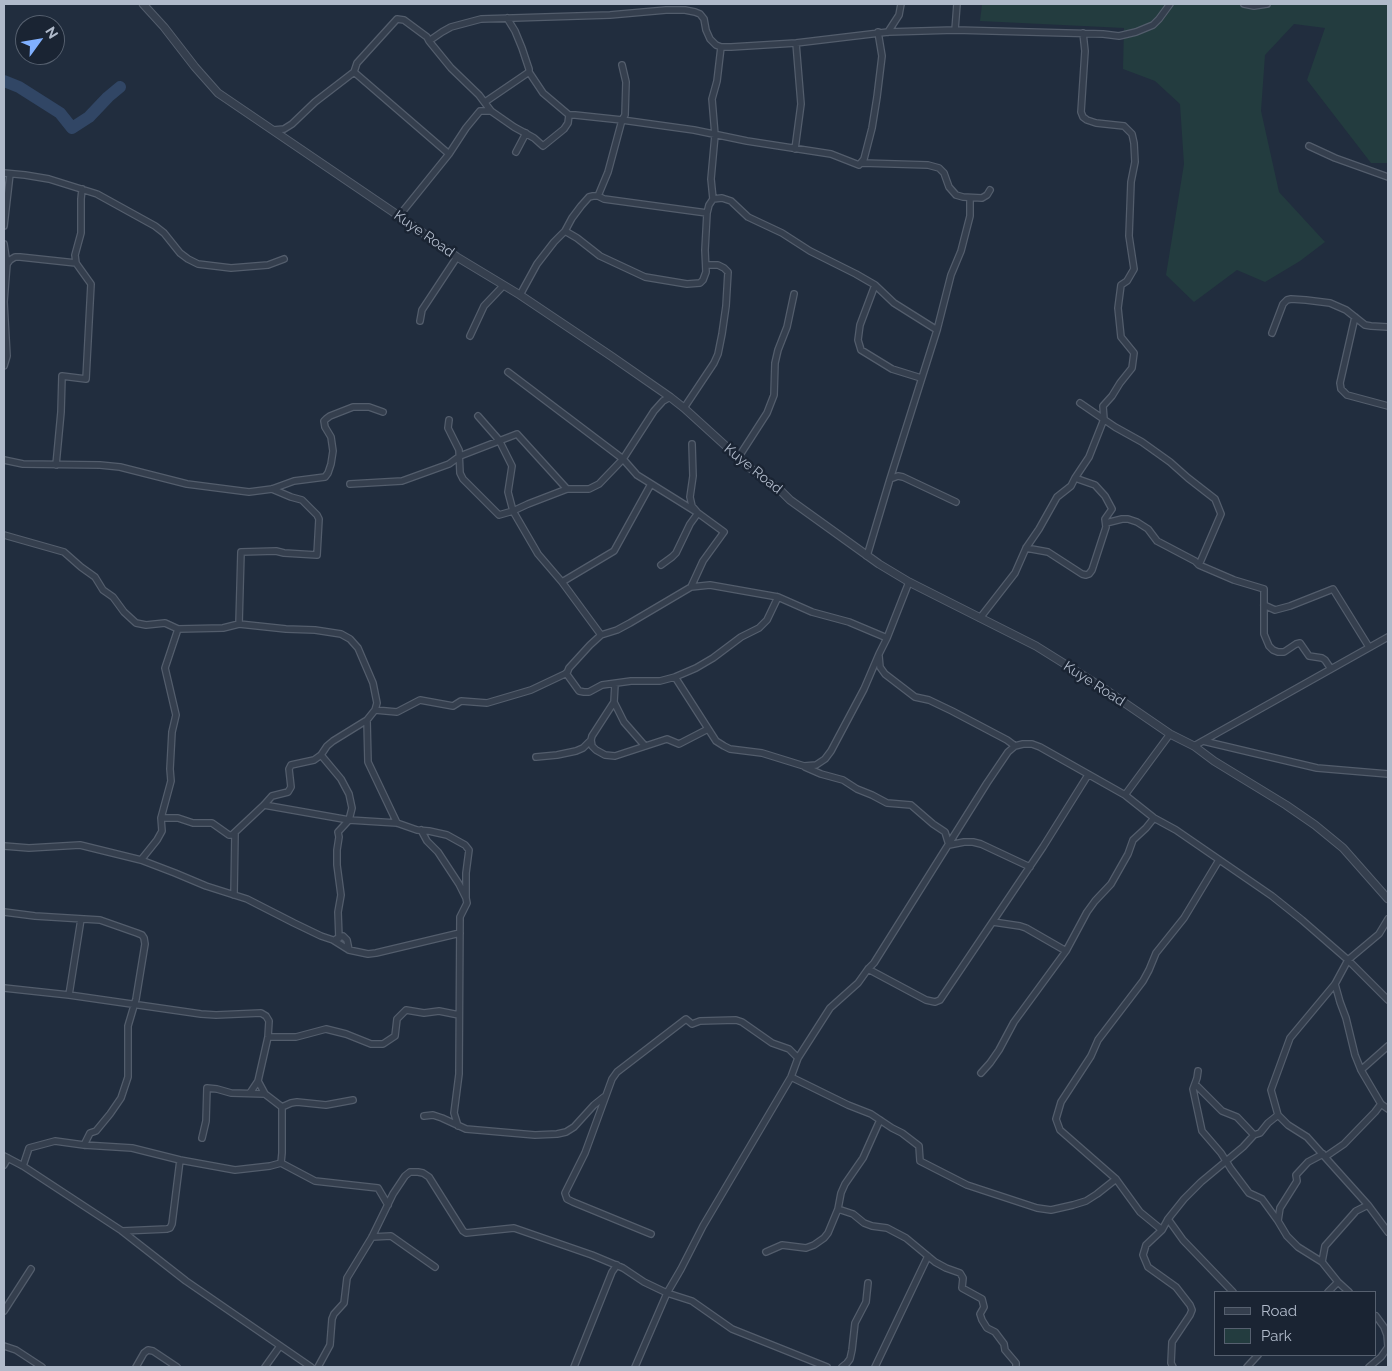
<!DOCTYPE html>
<style>
body{margin:0}
#map{position:relative;width:1392px;height:1371px;overflow:hidden;background:#212d3e;font-family:Raleway,sans-serif}
canvas{display:block}
.frame{position:absolute;inset:0;border:5px solid #b0baca;pointer-events:none}
.legend{position:absolute;left:1214px;top:1291px;width:162px;height:65px;box-sizing:border-box;background:#1a2433;border:1px solid #56606f;margin:0;padding:6px 9px;list-style:none;font-size:15px;color:#b0baca}
.legend li{display:flex;align-items:center;gap:10px;height:25px}
.legend b{width:25px;border:1px solid #56606f}
.north{position:absolute;left:15px;top:15px;width:50px;height:50px;box-sizing:border-box;background:#1a2433;border:1px solid #56606f;border-radius:50%;rotate:58deg;font-size:14px;font-weight:700;line-height:20px;text-align:center;color:#b0baca}
.north::after{content:'';display:block;margin:auto;width:18px;height:22px;background:#80b0ff;clip-path:polygon(50% 0,100% 100%,50% 72%,0 100%)}
</style>
<div id="map">
<canvas width="1392" height="1371"></canvas>
<div class="frame"></div>
<ul class="legend">
<li><b style="height:6px;background:#353f4e"></b>Road</li>
<li><b style="height:14px;background:#233c3f"></b>Park</li>
</ul>
<div class="north">N</div>
</div>
<script>
const ctx = document.querySelector('canvas').getContext('2d');
ctx.lineJoin = 'round';
function fillPath(path, color) { ctx.fillStyle = color; ctx.fill(path, 'evenodd'); }
const poly = rows => new Path2D(rows.map(r => 'M' + r).join(''));
function trace(path, color, width, dash) { ctx.strokeStyle = color; ctx.lineWidth = width; ctx.lineCap = dash ? 'butt' : 'round'; ctx.setLineDash(dash || []); ctx.stroke(path); }
function label(font, color, halo, rows, align = 'center') {
  ctx.font = font + ' Raleway,sans-serif'; ctx.lineWidth = 5; ctx.setLineDash([]); ctx.textBaseline = 'middle'; ctx.strokeStyle = halo; ctx.fillStyle = color; for (const [text, x, y, turn = 0] of rows) {
    ctx.save(); ctx.translate(x, y); ctx.rotate((+turn || 0) * Math.PI / 180); ctx.textAlign = isNaN(turn) ? turn : align; if (halo) ctx.strokeText(text, 0, 0); ctx.fillText(text, 0, 0); ctx.restore();
  }
}
fillPath(poly([
 [982,4,1388,4,1388,163,1371,163,1307,80,1325,28,1294,24,1265,55,1261,111,1279,192,1325,242,1300,261,1265,282,1237,270,1194,302,1166,275,1184,164,1180,104,1155,81,1123,69,1124,28,980,21]
]), '#233c3f');
trace(poly([
 [4,81,19,87,60,113,72,128,89,117,108,97,120,87]
]), '#314665', 12);
const minor = poly([
 [1244,4,1254,6,1267,4],
 [507,18,515,31,522,48,529,69,529,72,543,93,569,115,575,115,622,120,694,130,747,141,831,154,859,165,864,159,872,128,877,97,882,56,878,32],
 [955,30,957,4],
 [888,32,899,15,901,4],
 [429,41,451,68,479,95,491,111,514,127,534,138,543,146,564,129,568,123,569,115],
 [354,72,449,154],
 [485,102,529,72],
 [273,130,284,129,292,124,315,102,354,72,357,63,397,19,404,20,427,37,429,41,442,32,451,27,481,19,610,15,666,10,685,10,695,12,700,14,704,19,706,30,710,39,716,45,721,47,731,47,796,43,888,32,955,30,1103,34,1119,36,1136,32,1153,25,1159,19,1170,4],
 [1309,146,1335,158,1388,177],
 [795,149,801,104,796,43],
 [516,152,526,133],
 [862,163,928,165,939,168,944,173,949,187,956,195,963,197,982,198,987,195,990,190],
 [4,173,25,175,49,179,97,194,155,226,164,233,180,253,188,259,198,264,231,268,268,265,284,259],
 [598,196,608,172,622,120,625,115,626,82,622,65],
 [713,199,722,198,731,201,748,217,782,233,810,251,856,274,875,285,894,303,937,330],
 [399,216,449,154,466,128,480,111,491,111],
 [4,226,10,174],
 [565,231,572,218,581,206,589,197,593,196,598,196,604,199,707,213],
 [4,244,7,264],
 [875,285,860,325,858,340,861,350,892,369,921,378],
 [520,295,537,264,554,242,565,231,577,238,600,256,645,277,687,284,700,283,703,280,706,272,705,250,707,213,709,205,713,199,711,179,715,135,712,99,717,81,721,47],
 [1355,317,1340,383,1341,389,1347,395,1388,406],
 [420,321,422,310,457,257],
 [1272,333,1283,304,1287,300,1291,299,1306,300,1330,303,1346,310,1365,325,1371,326,1388,327],
 [470,336,484,306,503,286],
 [4,366,7,356,4,302,7,264,10,260,15,257,20,257,76,263],
 [508,372,623,459,637,475,698,513,724,532,703,561,691,587],
 [1080,403,1115,427,1142,442,1170,462,1188,478,1215,499,1221,514,1199,565],
 [684,408,714,363,718,354,722,334,726,306,728,272,724,268,718,265,706,265],
 [478,416,499,440,512,466,508,492,513,511,538,554,562,582,601,635],
 [449,420,448,428,459,450,460,473,463,479,499,515,513,511,528,504,567,489,589,489,599,484,623,459,654,411,663,401,670,397],
 [738,458,767,413,774,395,775,363,778,350,787,327,794,294],
 [4,460,23,464,100,465,120,467,187,484,249,492,272,489,294,481,325,477,328,473,331,464,333,451,331,437,325,427,324,421,326,419,330,416,353,407,369,407,383,412],
 [56,465,61,412,62,376,86,379,91,284,76,263,75,255,81,233,81,199,82,189],
 [890,479,937,330,951,275,961,251,970,216,970,198],
 [350,484,402,481,449,464,460,456,517,434,567,489],
 [1106,523,1122,519,1128,519,1137,522,1148,529,1157,541,1195,561,1199,565,1234,580,1264,589,1264,634,1269,646,1273,650,1278,652,1284,652,1296,644,1300,643,1309,656,1322,658,1325,660,1331,669],
 [4,535,64,552,81,567,95,577,103,590,113,597,124,612,136,623,146,625,165,623,178,629,165,668,176,715,172,732,170,769,171,781,161,818,162,831,157,840,141,860],
 [1026,548,1048,552,1082,574,1086,575,1089,574,1092,570,1106,527,1105,519,1112,509,1105,496,1095,485,1075,478],
 [867,556,890,479,898,476,903,477,956,502],
 [661,565,672,557,676,553,690,524,698,513,692,506,690,497,693,476,692,444],
 [562,582,614,551,651,484],
 [1264,605,1275,610,1290,606,1333,589,1369,647],
 [980,618,1015,573,1026,548,1039,529,1057,497,1071,486,1075,478,1089,457,1104,419,1103,406,1112,396,1120,383,1132,368,1134,353,1121,337,1118,308,1121,285,1127,281,1134,269,1129,236,1131,182,1135,162,1134,143,1132,134,1124,126,1096,123,1087,120,1083,117,1081,112,1085,51,1083,33],
 [239,624,241,552,276,551,284,553,317,555,319,519,317,515,302,500,291,497,272,489],
 [879,656,880,667,885,674,915,697,929,700,952,711,1007,740,1015,746],
 [566,673,579,691,584,692,589,692,602,685,631,681,660,681,675,677,696,668,713,658,741,637,759,628,767,620,778,597],
 [675,677,716,741,724,746,730,749,762,753,804,766,816,765,825,759,831,751,864,689,879,654,887,638,909,582],
 [614,702,624,722,645,746],
 [375,710,397,712,420,700,453,706,461,701,487,703,531,690,567,673,569,668,590,645,601,635,617,630,630,623,691,587,710,585,778,597,812,612,849,622,887,638],
 [367,720,368,762,397,823],
 [591,740,592,746,596,750,605,755,615,756,667,739,679,744,708,729],
 [1203,741,1317,768,1388,774],
 [1194,746,1388,637],
 [321,755,341,779,349,794,352,808,349,820,338,832,339,837,337,850,337,865,341,895,338,912,339,938],
 [536,757,557,755,576,751,583,748,591,740,592,736,614,702,615,684],
 [805,767,821,774,843,780,857,789,872,795,887,803,911,805,933,824,945,832,949,845,964,842,973,842,981,844,1030,867],
 [1125,795,1170,734],
 [264,805,349,820,397,823,417,830,429,831,447,835,465,845,469,850,466,873,466,898,467,903,460,917,459,1074,454,1113,458,1126],
 [161,818,178,818,193,823,212,823,229,835,232,835,264,805,272,796,288,792,291,787,289,769,291,765,314,760,321,755,327,746,333,741,367,720,375,710,377,703,373,683,358,648,350,639,341,634,315,630,286,629,239,624,223,628,178,629],
 [421,830,427,841,438,852,459,884,466,898],
 [4,846,29,848,80,845,141,860,175,873,206,886,247,899,294,923,321,936,333,940,349,950,368,954,376,953,460,933],
 [1219,860,1184,918,1156,953,1149,970,1143,981,1098,1040,1091,1056,1061,1102,1056,1119,1060,1130,1116,1179,1140,1212,1162,1230,1168,1219,1184,1199,1201,1182,1243,1147,1254,1135,1260,1133,1268,1123,1278,1115,1271,1090,1290,1038,1335,984,1348,960,1379,934,1388,919],
 [234,895,235,833],
 [4,912,35,916,100,920,137,933,142,935,144,938,145,944,136,999,128,1026,128,1077,121,1098,110,1114,96,1131,90,1133,84,1145],
 [993,922,1020,926,1026,928,1066,951],
 [336,939,343,936,347,940,349,950],
 [868,969,926,1000,935,1002,940,1000,1043,847,1088,775],
 [1335,984,1340,1002,1346,1018,1355,1055,1361,1070,1381,1104,1388,1109],
 [4,988,69,995,201,1014,216,1015,261,1013,266,1016,269,1021,268,1037,258,1081,250,1093],
 [69,995,81,919],
 [268,1037,296,1037,326,1029,346,1034,371,1044,383,1044,395,1036,397,1019,406,1010,424,1013,439,1011,459,1015],
 [1361,1070,1388,1046],
 [1198,1071,1197,1078,1193,1089,1202,1131,1221,1153,1231,1169,1249,1193,1262,1199,1278,1221],
 [981,1073,990,1063,999,1050,1014,1022,1066,951,1087,912,1095,901,1111,884,1128,854,1133,840,1146,828,1154,818],
 [791,1077,848,1105,871,1114,892,1128,902,1133,919,1146,920,1161,967,1185,1037,1208,1051,1210,1073,1205,1086,1201,1097,1194,1116,1179],
 [258,1081,265,1094],
 [1195,1084,1222,1111,1237,1117,1254,1135],
 [282,1107,291,1103,297,1102,326,1105,353,1100],
 [1278,1115,1288,1125,1307,1137,1368,1205,1356,1211,1325,1246,1322,1262,1338,1282,1349,1292],
 [424,1116,433,1115,442,1118,466,1129,535,1135,557,1134,566,1132,574,1127,594,1105,604,1097],
 [202,1138,206,1121,207,1088,217,1089,231,1093,265,1094,282,1107],
 [4,1156,23,1166,122,1231,186,1281,311,1367],
 [1325,1157,1344,1144,1375,1112,1381,1104],
 [281,1163,282,1153,282,1107],
 [4,1165,8,1158],
 [23,1166,29,1148,55,1141,84,1145,132,1148,180,1160,235,1170,270,1166,281,1163,315,1181,378,1188,388,1205],
 [1368,1205,1388,1232],
 [838,1209,853,1214,864,1223,872,1226,887,1228,906,1238,935,1262,946,1268,960,1273,963,1278,962,1288,982,1299,984,1307,980,1314,982,1320,987,1328,995,1332,1004,1344,1005,1350,1016,1363,1016,1367],
 [1168,1219,1183,1240,1233,1292],
 [1162,1230,1146,1245,1143,1255,1148,1267,1176,1287,1190,1305,1192,1310,1190,1315,1172,1342,1171,1363,1173,1367],
 [122,1231,167,1229,170,1228,172,1224,180,1160],
 [651,1234,573,1202,567,1199,565,1193,585,1153,612,1079,617,1072,686,1019,692,1024,700,1021,736,1020,742,1022,772,1043,789,1049,798,1058],
 [372,1237,391,1236,435,1267],
 [766,1252,782,1245,806,1248,814,1245,824,1238,828,1233,838,1209,841,1193,845,1184,863,1158,880,1120],
 [1322,1262,1298,1247,1287,1236,1278,1221,1280,1208,1297,1181,1296,1175,1308,1162,1323,1154],
 [1328,1292,1338,1282],
 [4,1311,31,1269],
 [4,1346,16,1350,42,1367],
 [136,1367,144,1353,148,1350,153,1351,177,1367],
 [265,1367,280,1346],
 [318,1367,330,1345,332,1319,334,1314,344,1303,347,1278,372,1237,393,1194,405,1176,410,1172,418,1172,423,1173,429,1177,463,1231,466,1233,514,1228,592,1255,623,1268,644,1282,667,1293,692,1301,732,1329,827,1367],
 [574,1367,612,1272,617,1265],
 [635,1367,667,1293,681,1269,703,1226,791,1077,798,1058,830,1008,858,983,868,969,874,963,987,783,1008,752,1015,746,1023,744,1032,744,1040,747,1125,795,1154,818,1176,830,1272,896,1302,920,1348,960,1388,1000],
 [842,1367,847,1363,850,1359,852,1350,855,1323,866,1302,868,1283],
 [875,1367,928,1256],
 [1247,1367,1258,1355],
 [1369,1367,1381,1357,1388,1347,1387,1335,1384,1327,1376,1316]
]);
const tertiary = poly([
 [143,4,164,27,195,67,218,93,399,216,457,257,520,295,611,356,670,397,684,408,750,468,781,491,790,500,879,564,909,582,1036,646,1100,686,1170,734,1194,746,1214,761,1286,805,1315,825,1343,848,1388,899]
]);
trace(minor, '#535d6c', 8);
trace(tertiary, '#535d6c', 9);
trace(minor, '#353f4e', 5.5);
trace(tertiary, '#353f4e', 7);
label('14px', '#b0baca', '#1a2433', [
 ["Kuye Road",424,234,35],
 ["Kuye Road",753,469,39],
 ["Kuye Road",1094,684,33]
]);
</script>
